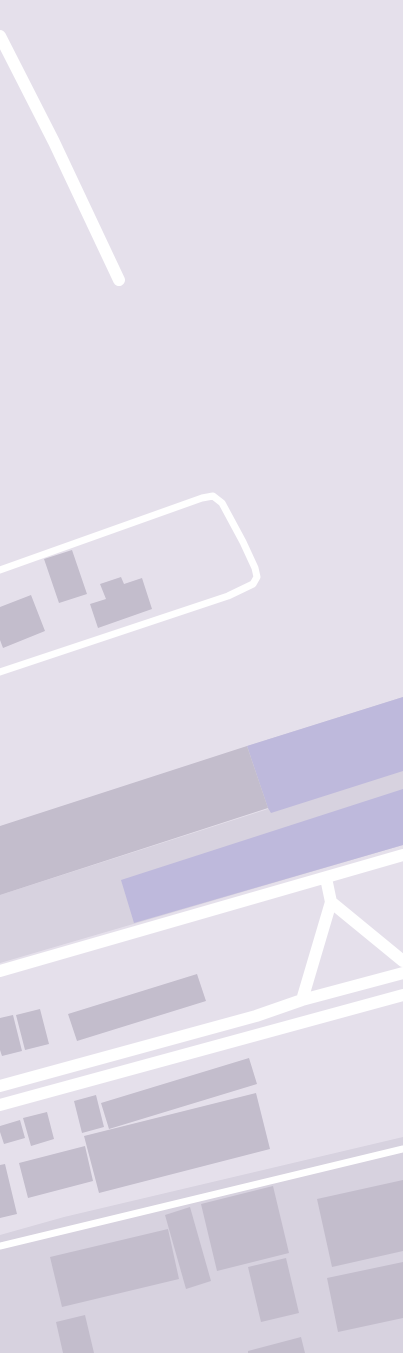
<!DOCTYPE html>
<style>
body{margin:0}
canvas{display:block;background:#e5e0eb}
</style>
<canvas width="403" height="1353"></canvas>
<script>
const ctx = document.querySelector('canvas').getContext('2d');
ctx.lineJoin = 'round';
function fillPath(path, color) { ctx.fillStyle = color; ctx.fill(path, 'evenodd'); }
const poly = rows => new Path2D(rows.map(r => 'M' + r).join(''));
function trace(path, color, width, dash) { ctx.strokeStyle = color; ctx.lineWidth = width; ctx.lineCap = dash ? 'butt' : 'round'; ctx.setLineDash(dash || []); ctx.stroke(path); }
fillPath(poly([
 [403,697,403,845,0,963,0,895,268,809,247,746],
 [403,1137,403,1353,0,1353,0,1235,64,1217]
]), '#d7d2df');
fillPath(poly([
 [403,697,403,771,271,813,268,808,247,746],
 [403,789,403,845,134,923,121,880]
]), '#beb9dc');
fillPath(poly([
 [72,550,87,594,59,603,44,559],
 [121,577,124,584,142,578,152,609,98,628,90,604,106,599,100,584],
 [31,595,45,631,3,648,0,640,0,607],
 [247,746,268,808,0,895,0,826],
 [197,974,206,1001,77,1041,68,1014],
 [40,1009,49,1044,25,1050,16,1015],
 [13,1015,22,1051,2,1056,0,1050,0,1018],
 [249,1058,257,1084,109,1129,101,1103],
 [256,1093,270,1149,99,1193,84,1136],
 [96,1095,104,1127,82,1133,74,1101],
 [47,1112,54,1139,31,1146,23,1118],
 [20,1120,25,1138,4,1144,0,1132,0,1126],
 [85,1146,93,1181,28,1198,19,1163],
 [5,1164,17,1214,0,1218,0,1165],
 [403,1180,403,1251,332,1267,317,1199],
 [273,1186,289,1253,217,1271,201,1204],
 [190,1207,211,1281,186,1289,165,1215],
 [168,1229,179,1279,62,1307,50,1257],
 [286,1258,299,1313,261,1322,248,1267],
 [403,1262,403,1318,338,1332,327,1278],
 [85,1315,94,1353,63,1353,56,1322],
 [301,1337,305,1353,248,1353,248,1351]
]), '#c3bdcc');
trace(poly([
 [0,570,202,498,213,496,222,503,243,542,255,568,257,577,253,584,228,596,0,672],
 [0,1246,403,1149]
]), '#fff', 7);
trace(poly([
 [0,36,54,142,119,280],
 [331,902,403,961],
 [0,971,403,855],
 [302,1000,331,902,326,878],
 [0,1086,256,1016,302,1000,403,973],
 [0,1105,403,995]
]), '#fff', 12);
</script>
